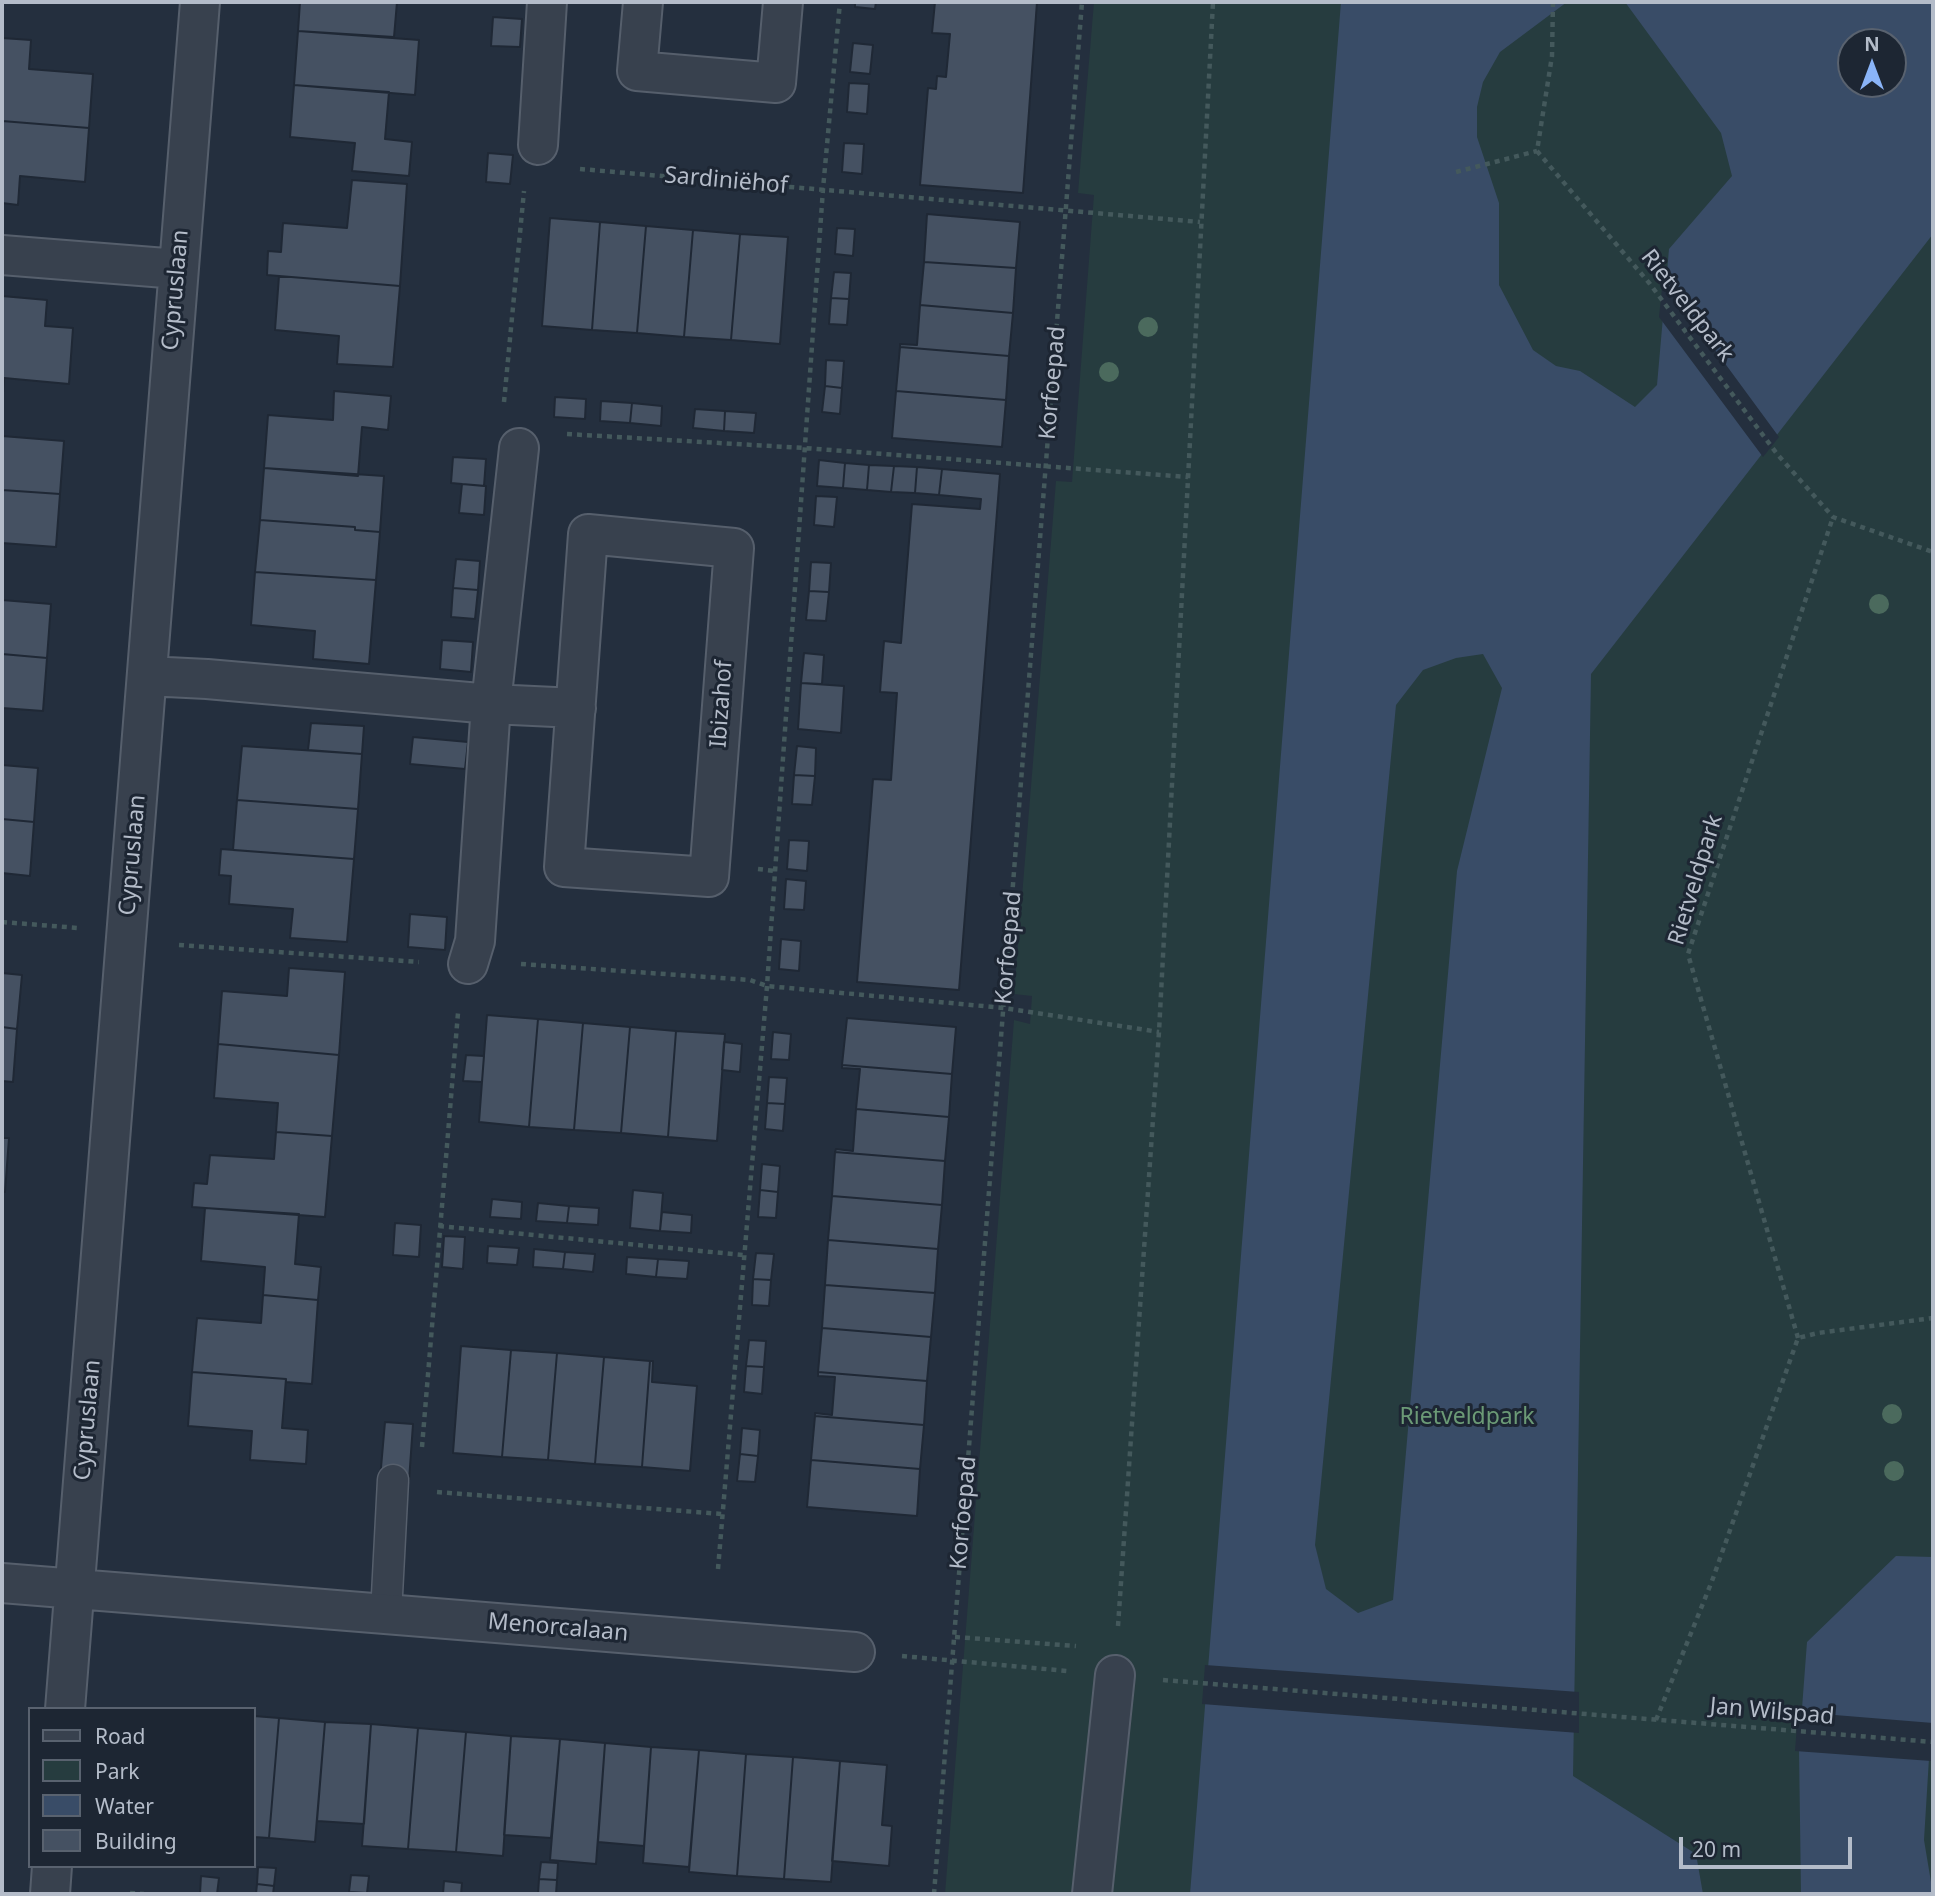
<!DOCTYPE html>
<meta charset="utf-8">
<style>
body{margin:0}
#map{position:relative;width:1935px;height:1896px;overflow:hidden;background:#242f3e;font-family:"Noto Sans",sans-serif}
canvas{display:block}
.frame{position:absolute;inset:0;border:4px solid #b4bcc9;pointer-events:none}
.legend{position:absolute;left:28px;top:1707px;width:228px;height:161px;box-sizing:border-box;background:#1d2633;border:2px solid #59626f;margin:0;padding:9px 12px;list-style:none;font-size:21px;color:#b4bcc9}
.legend li{display:flex;align-items:center;gap:14px;height:35px}
.legend b{width:35px;border:2px solid #59626f}
.north{position:absolute;left:1837px;top:28px;width:70px;height:70px;box-sizing:border-box;background:#1d2633;border:2px solid #59626f;border-radius:50%;rotate:0deg;font-size:19px;font-weight:700;line-height:28px;text-align:center;color:#b4bcc9}
.north::after{content:'';display:block;margin:auto;width:24px;height:32px;background:#8ab4f8;clip-path:polygon(50% 0,100% 100%,50% 72%,0 100%)}
.scale{position:absolute;left:1679px;top:1837px;width:173px;height:32px;box-sizing:border-box;border:4px solid #b4bcc9;border-top:0;padding-left:9px;font-size:21px;line-height:24px;white-space:nowrap;color:#b4bcc9;-webkit-text-stroke:5px #1d2633;paint-order:stroke}
</style>
<div id="map">
<canvas width="1935" height="1896"></canvas>
<div class="frame"></div>
<ul class="legend">
<li><b style="height:9px;background:#38414e"></b>Road</li>
<li><b style="height:19px;background:#263c3f"></b>Park</li>
<li><b style="height:19px;background:#394c67"></b>Water</li>
<li><b style="height:19px;background:#455162"></b>Building</li>
</ul>
<div class="north">N</div>
<div class="scale">20 m</div>
</div>
<script>
const ctx = document.querySelector('canvas').getContext('2d');
ctx.lineJoin = 'round';
function fillPath(path, color) { ctx.fillStyle = color; ctx.fill(path, 'evenodd'); }
const poly = rows => new Path2D(rows.map(r => 'M' + r).join(''));
function trace(path, color, width, dash) { ctx.strokeStyle = color; ctx.lineWidth = width; ctx.lineCap = dash ? 'butt' : 'round'; ctx.setLineDash(dash || []); ctx.stroke(path); }
function label(font, color, halo, rows, align = 'center') {
  ctx.font = font + ' "Noto Sans",sans-serif'; ctx.lineWidth = 6; ctx.setLineDash([]); ctx.textBaseline = 'middle'; ctx.strokeStyle = halo; ctx.fillStyle = color; for (const [text, x, y, turn = 0] of rows) {
    ctx.save(); ctx.translate(x, y); ctx.rotate((+turn || 0) * Math.PI / 180); ctx.textAlign = isNaN(turn) ? turn : align; if (halo) ctx.strokeText(text, 0, 0); ctx.fillText(text, 0, 0); ctx.restore();
  }
}
fillPath(poly([
 [1094,2,1933,2,1933,1894,945,1894,1014,1020,1030,1024,1032,996,1014,994,1056,481,1072,482,1094,195,1078,193],
 [1851,42,1893,42,1893,84,1851,84]
]), '#263c3f');
fillPath(poly([
 [1341,2,1567,2,1500,52,1483,82,1477,107,1477,137,1499,203,1499,285,1533,350,1556,366,1580,371,1635,407,1657,385,1669,249,1732,176,1721,133,1625,2,1933,2,1933,234,1591,674,1573,1776,1696,1854,1703,1894,1190,1894],
 [1851,42,1893,42,1893,84,1851,84],
 [1483,654,1502,688,1457,871,1393,1600,1358,1613,1326,1589,1315,1545,1396,705,1423,670,1456,658],
 [1896,1556,1933,1557,1933,1693,1924,1840,1933,1894,1801,1894,1799,1748,1807,1642]
]), '#394c67');
fillPath(poly([
 [1663,279,1779,437,1763,457,1659,317],
 [1205,1665,1579,1692,1579,1733,1202,1704],
 [1798,1712,1933,1723,1931,1761,1795,1751]
]), '#242f3e');
const building = poly([
 [300,2,397,2,394,37,298,31,300,2],
 [855,2,876,2,875,9,855,7,855,2],
 [935,2,1037,2,1023,193,920,185,928,88,936,89,937,76,946,77,950,34,932,33,935,2],
 [493,17,522,19,520,47,491,46,493,17],
 [298,31,419,40,415,95,294,85,298,31],
 [2,38,31,40,29,69,93,74,89,128,2,121,2,38],
 [853,43,873,45,870,74,850,72,853,43],
 [849,83,869,84,867,114,847,112,849,83],
 [294,85,389,92,385,139,412,142,409,176,352,171,355,143,290,137,294,85],
 [2,121,89,128,85,182,20,176,18,205,2,203,2,121],
 [844,143,864,144,862,174,842,172,844,143],
 [488,153,513,155,510,184,486,182,488,153],
 [352,180,407,184,400,286,267,275,268,251,281,252,283,223,347,228,352,180],
 [927,214,1020,222,1016,268,924,262,927,214],
 [550,218,600,222,592,330,542,326,550,218],
 [600,222,646,226,637,333,592,330,600,222],
 [646,226,693,230,684,337,637,333,646,226],
 [837,228,855,229,853,256,835,254,837,228],
 [693,230,740,234,731,340,684,337,693,230],
 [740,234,788,237,780,344,731,340,740,234],
 [924,262,1016,268,1013,313,920,305,924,262],
 [834,272,851,273,849,299,831,298,834,272],
 [279,276,400,286,393,367,337,364,339,336,275,330,279,276],
 [2,296,47,300,45,326,73,328,69,384,4,378,2,408,2,296],
 [831,298,849,299,847,325,829,324,831,298],
 [920,305,1013,313,1009,356,900,347,900,344,917,345,920,305],
 [900,347,1009,356,1006,400,896,391,900,347],
 [826,360,844,361,842,388,825,386,826,360],
 [825,386,842,388,840,414,822,412,825,386],
 [334,391,391,396,388,430,362,427,358,476,264,468,268,415,333,420,334,391],
 [896,391,1006,400,1002,447,892,438,896,391],
 [555,397,586,399,585,419,554,417,555,397],
 [601,401,632,403,630,423,600,421,601,401],
 [632,403,662,406,661,426,630,423,632,403],
 [695,409,725,411,724,431,693,428,695,409],
 [725,411,756,413,754,433,724,431,725,411],
 [2,436,64,441,60,494,2,490,2,436],
 [453,457,486,459,484,486,451,483,453,457],
 [819,460,845,463,843,488,817,486,819,460],
 [845,463,869,465,867,490,843,488,845,463],
 [869,465,894,466,891,492,867,490,869,465],
 [894,466,917,467,915,493,891,492,894,466],
 [917,467,942,469,939,495,915,493,917,467],
 [264,468,384,476,380,532,355,530,355,527,260,520,264,468],
 [942,469,1000,474,959,990,857,982,873,779,891,780,897,693,880,692,884,641,901,643,912,504,980,509,981,499,939,495,942,469],
 [462,484,486,486,484,515,459,513,462,484],
 [2,490,60,494,56,547,2,543,2,490],
 [816,496,837,497,834,527,814,525,816,496],
 [260,520,355,527,355,530,380,532,376,580,255,572,260,520],
 [456,559,480,561,478,590,453,588,456,559],
 [811,562,831,563,829,592,809,591,811,562],
 [255,572,376,580,369,664,313,659,315,631,251,625,255,572],
 [453,588,478,590,475,619,451,617,453,588],
 [809,591,829,592,826,621,806,620,809,591],
 [2,600,51,604,47,658,2,654,2,600],
 [442,640,473,642,471,672,440,669,442,640],
 [804,653,824,655,822,684,801,683,804,653],
 [2,654,47,658,43,711,2,708,2,654],
 [801,683,844,686,841,733,798,729,801,683],
 [311,723,364,726,362,754,308,750,311,723],
 [413,737,468,742,465,769,410,764,413,737],
 [242,746,362,754,358,809,237,800,242,746],
 [797,746,816,748,815,776,794,775,797,746],
 [2,765,38,768,34,822,2,819,2,765],
 [794,775,815,776,812,805,792,804,794,775],
 [237,800,358,809,354,859,233,850,237,800],
 [2,819,34,822,30,876,2,873,2,819],
 [789,840,809,841,807,871,787,869,789,840],
 [221,849,354,859,347,942,290,938,293,909,229,904,231,876,219,875,221,849],
 [786,879,806,881,804,910,784,909,786,879],
 [410,914,447,917,445,950,408,947,410,914],
 [781,939,801,941,799,971,779,969,781,939],
 [289,968,345,972,339,1055,218,1044,222,991,287,996,289,968],
 [2,973,22,975,17,1029,2,1027,2,973],
 [487,1015,538,1019,529,1127,479,1122,487,1015],
 [847,1018,956,1027,952,1074,842,1065,847,1018],
 [538,1019,583,1023,574,1130,529,1127,538,1019],
 [583,1023,630,1027,621,1133,574,1130,583,1023],
 [2,1027,17,1029,13,1082,2,1081,2,1027],
 [630,1027,676,1031,668,1137,621,1133,630,1027],
 [676,1031,725,1034,717,1141,668,1137,676,1031],
 [773,1032,791,1034,789,1060,771,1059,773,1032],
 [724,1042,742,1044,740,1072,722,1070,724,1042],
 [218,1044,339,1055,332,1136,276,1132,278,1103,214,1098,218,1044],
 [466,1055,484,1056,482,1082,463,1081,466,1055],
 [842,1065,952,1074,949,1117,856,1109,860,1069,842,1068,842,1065],
 [769,1077,787,1078,785,1104,767,1103,769,1077],
 [767,1103,785,1104,783,1131,765,1129,767,1103],
 [856,1109,949,1117,945,1161,835,1152,836,1149,853,1151,856,1109],
 [276,1132,332,1136,325,1217,192,1207,194,1183,207,1184,210,1155,274,1159,276,1132],
 [2,1138,9,1138,5,1192,2,1192,2,1138],
 [835,1152,945,1161,942,1205,832,1196,835,1152],
 [762,1164,780,1166,778,1192,760,1190,762,1164],
 [633,1190,663,1193,660,1231,630,1228,633,1190],
 [760,1190,778,1192,776,1218,758,1217,760,1190],
 [832,1196,942,1205,938,1249,828,1240,832,1196],
 [492,1199,522,1202,521,1219,490,1217,492,1199],
 [538,1203,569,1206,567,1223,536,1221,538,1203],
 [569,1206,599,1208,598,1225,567,1223,569,1206],
 [205,1208,299,1214,295,1264,321,1267,318,1300,263,1295,265,1267,201,1261,205,1208],
 [662,1212,692,1215,691,1233,660,1231,662,1212],
 [395,1223,421,1225,419,1257,393,1255,395,1223],
 [444,1236,465,1237,463,1269,442,1267,444,1236],
 [828,1240,938,1249,935,1293,825,1285,828,1240],
 [488,1246,519,1248,517,1265,487,1263,488,1246],
 [534,1249,565,1252,563,1269,533,1267,534,1249],
 [565,1252,595,1254,593,1272,563,1269,565,1252],
 [756,1253,774,1254,771,1280,753,1279,756,1253],
 [627,1257,658,1259,656,1277,626,1274,627,1257],
 [658,1259,689,1261,687,1279,656,1277,658,1259],
 [753,1279,771,1280,769,1306,752,1305,753,1279],
 [825,1285,935,1293,931,1337,822,1328,825,1285],
 [263,1295,318,1300,312,1384,286,1382,286,1379,192,1372,197,1318,261,1323,263,1295],
 [822,1328,931,1337,927,1381,818,1372,822,1328],
 [749,1340,766,1341,764,1367,746,1366,749,1340],
 [461,1346,511,1350,502,1457,453,1453,461,1346],
 [511,1350,557,1353,548,1460,502,1457,511,1350],
 [557,1353,604,1357,595,1464,548,1460,557,1353],
 [604,1357,650,1361,642,1467,595,1464,604,1357],
 [650,1361,653,1361,652,1382,697,1386,690,1471,642,1467,650,1361],
 [746,1366,764,1367,762,1394,744,1392,746,1366],
 [192,1372,286,1379,282,1428,308,1430,306,1464,250,1460,252,1431,188,1426,192,1372],
 [818,1372,927,1381,924,1425,815,1416,815,1413,832,1415,835,1377,818,1376,818,1372],
 [815,1416,924,1425,920,1469,811,1460,815,1416],
 [385,1422,413,1424,409,1481,380,1479,385,1422],
 [742,1428,760,1430,758,1456,740,1454,742,1428],
 [740,1454,758,1456,755,1482,737,1481,740,1454],
 [811,1460,920,1469,917,1516,807,1507,811,1460],
 [254,1716,279,1718,269,1838,254,1837,254,1716],
 [279,1718,325,1722,315,1842,269,1838,279,1718],
 [325,1722,371,1724,364,1824,317,1821,325,1722],
 [371,1724,418,1728,408,1849,362,1846,371,1724],
 [418,1728,466,1732,456,1852,408,1849,418,1728],
 [466,1732,511,1736,503,1856,456,1852,466,1732],
 [511,1736,560,1739,551,1838,504,1835,511,1736],
 [560,1739,605,1743,596,1864,550,1860,560,1739],
 [605,1743,651,1747,644,1846,598,1842,605,1743],
 [651,1747,699,1750,689,1867,643,1863,651,1747],
 [699,1750,746,1754,737,1876,689,1872,699,1750],
 [746,1754,793,1757,784,1879,737,1876,746,1754],
 [793,1757,840,1761,831,1882,784,1879,793,1757],
 [840,1761,887,1765,882,1825,892,1826,889,1866,832,1861,840,1761],
 [541,1862,558,1863,557,1880,539,1879,541,1862],
 [258,1867,276,1868,274,1886,257,1884,258,1867],
 [351,1875,369,1876,367,1893,349,1892,351,1875],
 [201,1876,219,1878,217,1894,200,1894,201,1876],
 [539,1879,557,1880,556,1894,538,1894,539,1879],
 [444,1881,462,1883,461,1894,443,1894,444,1881],
 [257,1884,274,1886,273,1894,256,1894,257,1884]
]);
fillPath(building, '#455162');
trace(building, '#1f2835', 2);
const service = poly([
 [386,1614,393,1480]
]);
const pedestrian = poly([
 [1092,1894,1115,1675]
]);
const minor = poly([
 [643,2,637,71,776,83,783,2],
 [538,145,547,2],
 [2,255,178,269],
 [588,534,734,548,709,877,564,867,588,534],
 [147,676,207,679,491,704,576,708],
 [468,964,475,941,491,704,519,448],
 [2,1583,855,1652],
 [65,1709,200,2],
 [50,1894,52,1866]
]);
trace(service, '#565f6c', 33);
trace(pedestrian, '#565f6c', 42);
trace(minor, '#565f6c', 42);
trace(poly([
 [1553,2,1552,56,1537,151,1650,284,1777,454,1833,517,1933,552],
 [580,169,1200,222],
 [1456,172,1537,151],
 [504,402,524,191],
 [567,434,804,448,1188,477],
 [758,869,775,871],
 [2,922,78,928],
 [179,945,419,962],
 [521,964,750,980,767,986,1004,1008,1159,1032],
 [439,1226,743,1255],
 [1798,1338,1688,954,1833,517],
 [422,1447,458,1013],
 [437,1492,722,1514],
 [718,1569,767,986,823,189,840,2],
 [1118,1626,1159,1032,1213,2],
 [955,1637,1076,1646],
 [902,1656,1067,1671],
 [1163,1680,1933,1742],
 [1656,1720,1712,1581,1798,1338,1818,1333,1933,1318],
 [130,1893,144,1894],
 [934,1894,1082,2]
]), '#44595c', 4.5, [5, 5]);
trace(service, '#38414e', 30);
trace(pedestrian, '#38414e', 38);
trace(minor, '#38414e', 38);
ctx.fillStyle = '#4b6a5d';
for (const [x, y] of [
 [1148,327],
 [1109,372],
 [1879,604],
 [1892,1414],
 [1894,1471]
]) { ctx.beginPath(); ctx.arc(x, y, 10, 0, 2 * Math.PI); ctx.fill(); }
label('23px', '#b4bcc9', '#1d2633', [
 ["Sardiniëhof",726,181,5],
 ["Cypruslaan",176,290,-85],
 ["Rietveldpark",1687,306,52],
 ["Korfoepad",1053,383,-85],
 ["Ibizahof",722,704,-86],
 ["Cypruslaan",133,855,-85],
 ["Rietveldpark",1696,880,-73],
 ["Korfoepad",1009,948,-85],
 ["Cypruslaan",88,1420,-85],
 ["Korfoepad",964,1513,-85],
 ["Menorcalaan",558,1628,5],
 ["Jan Wilspad",1772,1712,5]
]);
label('23px', '#6b9a76', '#1d2633', [
 ["Rietveldpark",1467,1417]
]);
</script>
